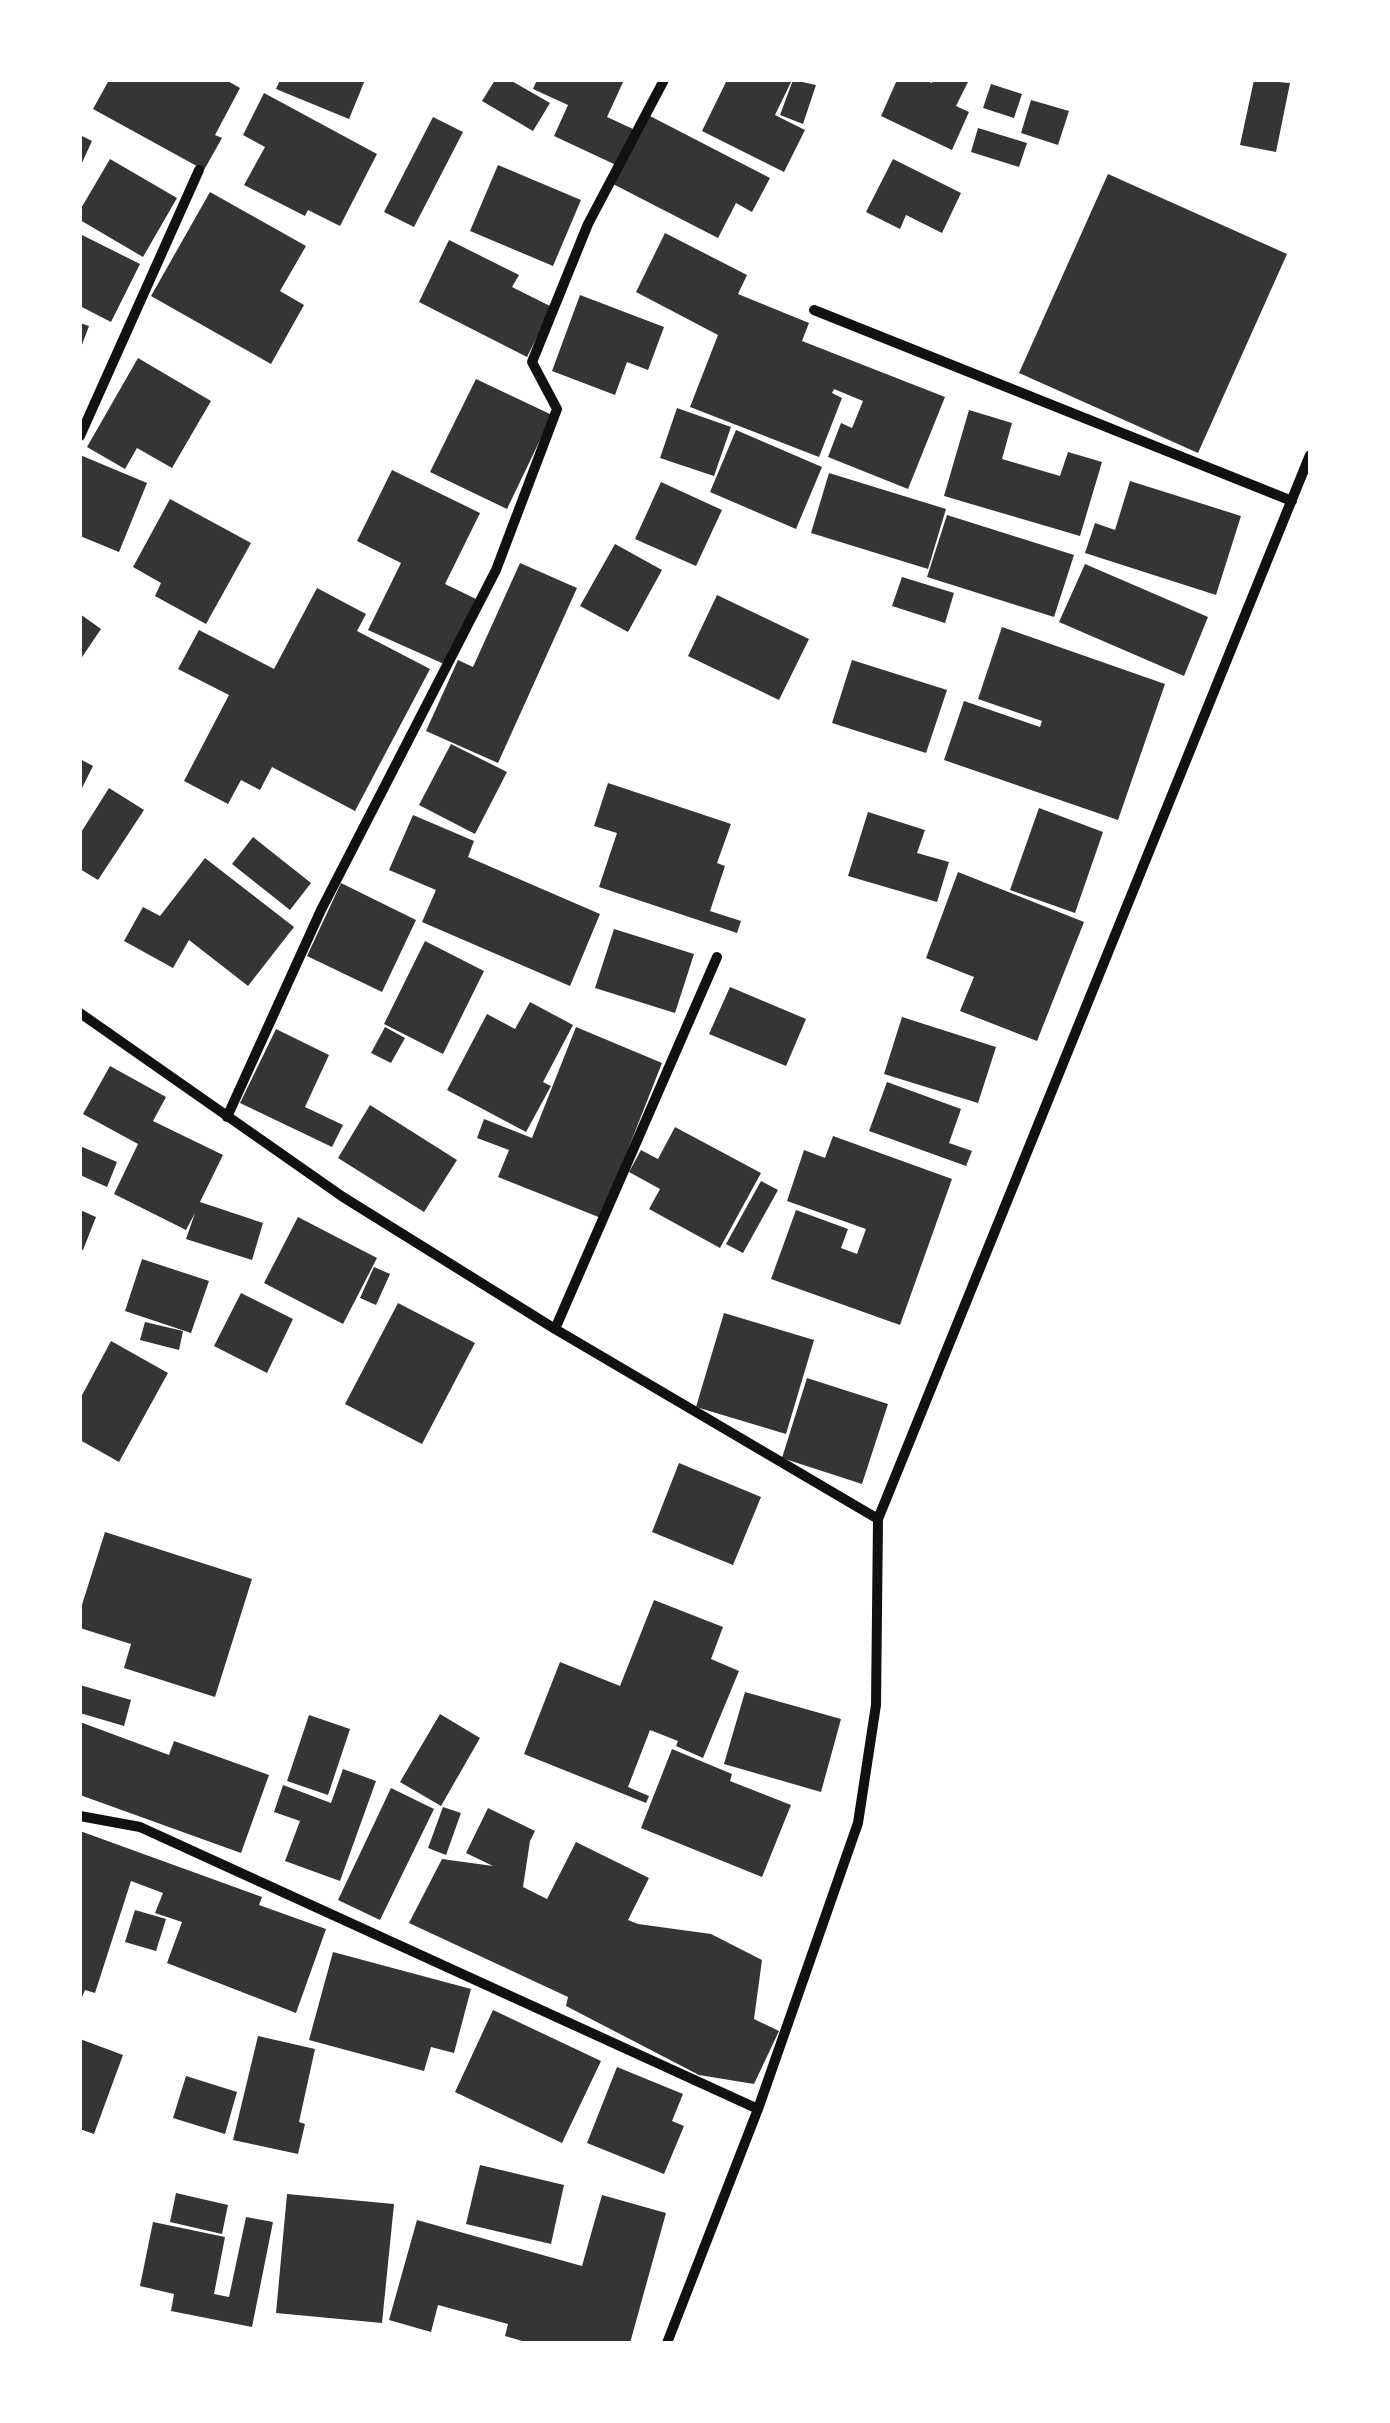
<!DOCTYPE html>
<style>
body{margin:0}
#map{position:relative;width:1390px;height:2423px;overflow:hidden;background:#fff;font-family:"Space Grotesk",sans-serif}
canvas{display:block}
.frame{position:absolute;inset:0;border:82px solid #fff;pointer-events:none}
</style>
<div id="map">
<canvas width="1390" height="2423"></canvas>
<div class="frame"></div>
</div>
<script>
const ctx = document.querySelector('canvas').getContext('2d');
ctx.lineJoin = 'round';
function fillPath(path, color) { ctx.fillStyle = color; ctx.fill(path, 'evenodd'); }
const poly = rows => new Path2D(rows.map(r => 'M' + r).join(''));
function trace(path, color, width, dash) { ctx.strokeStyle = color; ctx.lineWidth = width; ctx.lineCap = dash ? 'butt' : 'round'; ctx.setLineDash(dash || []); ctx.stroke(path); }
fillPath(poly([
 [109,80,226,80,240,88,215,135,222,138,204,170,93,109],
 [280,80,365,80,349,119,276,89],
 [495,80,510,80,550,103,533,131,482,101],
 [537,80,624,80,607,117,633,129,616,165,554,136,568,105,533,89],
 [727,80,792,80,775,115,805,130,784,172,702,131],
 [793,80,816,85,803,124,780,115],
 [897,80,924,80,932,83,933,80,969,80,956,106,969,112,952,150,881,116],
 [1254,80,1290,83,1276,152,1240,145],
 [991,84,1022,94,1014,118,983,108],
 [264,93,377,154,340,226,308,210,305,216,244,185,265,147,243,135],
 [1031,100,1069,111,1058,145,1021,133],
 [648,115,770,178,752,212,736,203,718,238,613,184],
 [433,117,463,132,414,227,384,212],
 [978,128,1027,143,1019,167,971,152],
 [80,135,92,141,80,167],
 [110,159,177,198,143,257,80,220,80,210],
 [893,159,961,193,942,233,906,215,900,229,866,212],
 [498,165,581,200,553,266,470,231],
 [1108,174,1287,254,1198,453,1019,373],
 [210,192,306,246,280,291,304,305,271,364,151,296],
 [665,233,747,275,738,294,809,323,802,341,945,397,908,489,828,457,841,423,852,428,863,401,834,389,832,393,842,398,819,457,690,407,718,335,636,292],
 [80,234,140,264,111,322,80,306],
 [449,240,519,275,512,287,552,307,527,357,419,302],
 [580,295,664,327,648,370,627,362,615,395,552,371],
 [80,323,89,326,80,350],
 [138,358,211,401,172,468,137,448,125,469,87,447],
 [476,379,552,415,507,509,430,472],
 [677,408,731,427,714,476,660,458],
 [969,410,1012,423,1002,459,1060,476,1068,452,1102,462,1080,536,944,496],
 [736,430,822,467,796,529,710,492],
 [80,455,147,483,119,552,80,536],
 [392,470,480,513,445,584,476,599,444,664,368,630,401,563,357,541],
 [829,473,946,509,928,569,811,533],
 [1130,481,1241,516,1216,595,1085,553,1095,523,1115,530],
 [661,482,722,510,696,566,635,539],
 [170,499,251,543,206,624,155,596,161,583,133,567],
 [947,515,1074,555,1054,617,927,577],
 [615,544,662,570,628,632,580,606],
 [520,563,577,588,498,763,426,731,458,660,473,667],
 [1085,564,1208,617,1184,676,1059,622],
 [902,577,954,593,945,623,892,606],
 [317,588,366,614,357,631,430,669,355,811,272,767,260,790,241,780,228,804,184,781,229,695,178,669,199,630,274,669],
 [717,595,809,639,779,700,688,656],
 [80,614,101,629,80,660],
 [1002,627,1165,684,1118,820,944,760,964,701,1040,727,1042,721,978,699],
 [852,660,947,690,926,753,832,723],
 [451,744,507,772,475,834,419,805],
 [80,759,93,766,80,792],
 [608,783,731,824,717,863,725,866,710,911,741,921,737,933,599,887,617,833,594,826],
 [109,788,144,810,98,880,80,869,80,834],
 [1039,808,1103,832,1075,913,1010,890],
 [868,812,925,830,917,853,949,862,937,902,848,876],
 [413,815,474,841,468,857,600,914,570,986,422,922,436,890,389,870],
 [253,837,311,883,290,910,232,864],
 [205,858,294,927,248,986,189,940,173,968,124,941,143,907,160,916],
 [958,872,1084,922,1037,1041,960,1011,974,977,926,958],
 [341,883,416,920,382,992,307,956],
 [614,929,694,954,675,1013,595,988],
 [425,941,484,971,443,1054,384,1024],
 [730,987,806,1019,786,1066,709,1034],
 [530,1002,573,1025,543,1082,551,1086,526,1132,447,1090,487,1014,515,1029],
 [902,1017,996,1047,978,1103,884,1074],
 [385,1027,405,1038,391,1063,371,1053],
 [576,1027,662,1063,601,1218,498,1177,509,1150,477,1138,484,1119,532,1138],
 [276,1029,329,1055,305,1107,343,1125,332,1147,240,1103],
 [110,1066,166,1097,153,1121,223,1155,200,1202,263,1223,252,1260,186,1239,195,1213,186,1230,114,1194,138,1144,83,1114],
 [887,1082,961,1109,949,1143,972,1151,966,1166,869,1131],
 [370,1105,457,1160,424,1212,338,1158],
 [675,1127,761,1173,720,1248,649,1209,660,1189,629,1172,641,1150,658,1159],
 [833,1136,952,1179,900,1325,771,1279,796,1210,848,1229,841,1248,857,1254,866,1229,787,1201,804,1150,825,1158],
 [80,1146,117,1162,107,1187,80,1175],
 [761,1181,778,1190,743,1253,726,1244],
 [80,1210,96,1217,83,1250,80,1249],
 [298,1217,377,1258,343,1324,264,1283],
 [142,1259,209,1281,191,1333,125,1311],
 [374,1267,390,1274,376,1305,360,1298],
 [241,1293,293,1319,267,1373,214,1346],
 [398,1303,475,1343,422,1444,345,1404],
 [724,1313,814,1340,786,1434,696,1407],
 [145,1322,183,1331,179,1350,140,1340],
 [111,1341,168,1373,119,1462,80,1440,80,1399],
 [807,1378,888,1404,862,1484,782,1458],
 [679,1463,761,1497,733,1565,652,1532],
 [105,1532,252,1579,215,1697,124,1668,131,1644,80,1628,80,1611],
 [654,1600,723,1627,711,1659,739,1671,703,1758,676,1746,678,1741,650,1730,628,1787,649,1796,646,1803,524,1754,560,1662,620,1686],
 [80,1685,131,1700,124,1726,80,1713],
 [745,1692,841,1719,821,1792,724,1764],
 [440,1714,480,1738,441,1806,400,1782],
 [309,1715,350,1729,328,1795,287,1781],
 [80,1722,169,1755,174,1741,269,1775,241,1853,80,1795],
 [672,1749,732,1774,730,1781,791,1805,762,1877,641,1828],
 [343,1769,376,1781,340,1881,285,1861,300,1821,274,1812,283,1785,331,1803],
 [391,1788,434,1809,380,1920,338,1900],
 [443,1807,461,1813,446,1855,428,1848],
 [488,1808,535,1831,530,1841,523,1887,547,1899,576,1842,649,1878,628,1920,638,1924,711,1934,762,1960,754,2019,779,2031,754,2084,699,2075,566,2006,568,1997,409,1923,442,1859,493,1866,466,1853],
 [80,1831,262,1897,259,1905,326,1929,296,2013,167,1963,182,1922,155,1913,163,1893,131,1881,95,1993,85,1990,80,2002],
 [135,1910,166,1919,156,1951,125,1942],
 [333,1952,471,1989,454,2053,431,2047,424,2071,309,2040],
 [493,2010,601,2061,562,2143,455,2092],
 [258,2036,315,2049,299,2122,305,2124,298,2154,233,2140],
 [80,2039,123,2055,94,2134,80,2129],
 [617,2067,683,2094,672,2121,684,2126,664,2174,587,2143],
 [186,2076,237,2092,225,2134,173,2118],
 [480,2165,564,2185,551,2244,466,2224],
 [176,2193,228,2205,222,2234,170,2222],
 [287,2194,394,2204,382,2323,276,2313],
 [602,2195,666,2213,630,2343,529,2343,505,2336,508,2324,438,2305,431,2332,389,2320,417,2220,582,2266],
 [246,2217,273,2222,252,2327,171,2311,174,2294,140,2286,153,2222,225,2237,214,2294,229,2297]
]), '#353535');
trace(poly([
 [814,310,1292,501],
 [80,436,199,170],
 [80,1013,343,1197,555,1329,878,1519],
 [227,1117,321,910,496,570,557,409,532,362,588,224,664,80],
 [555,1329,717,957],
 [80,1816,140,1827,758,2109],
 [667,2343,758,2109,858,1823,876,1705,878,1519,1310,455]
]), '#111', 10);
</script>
